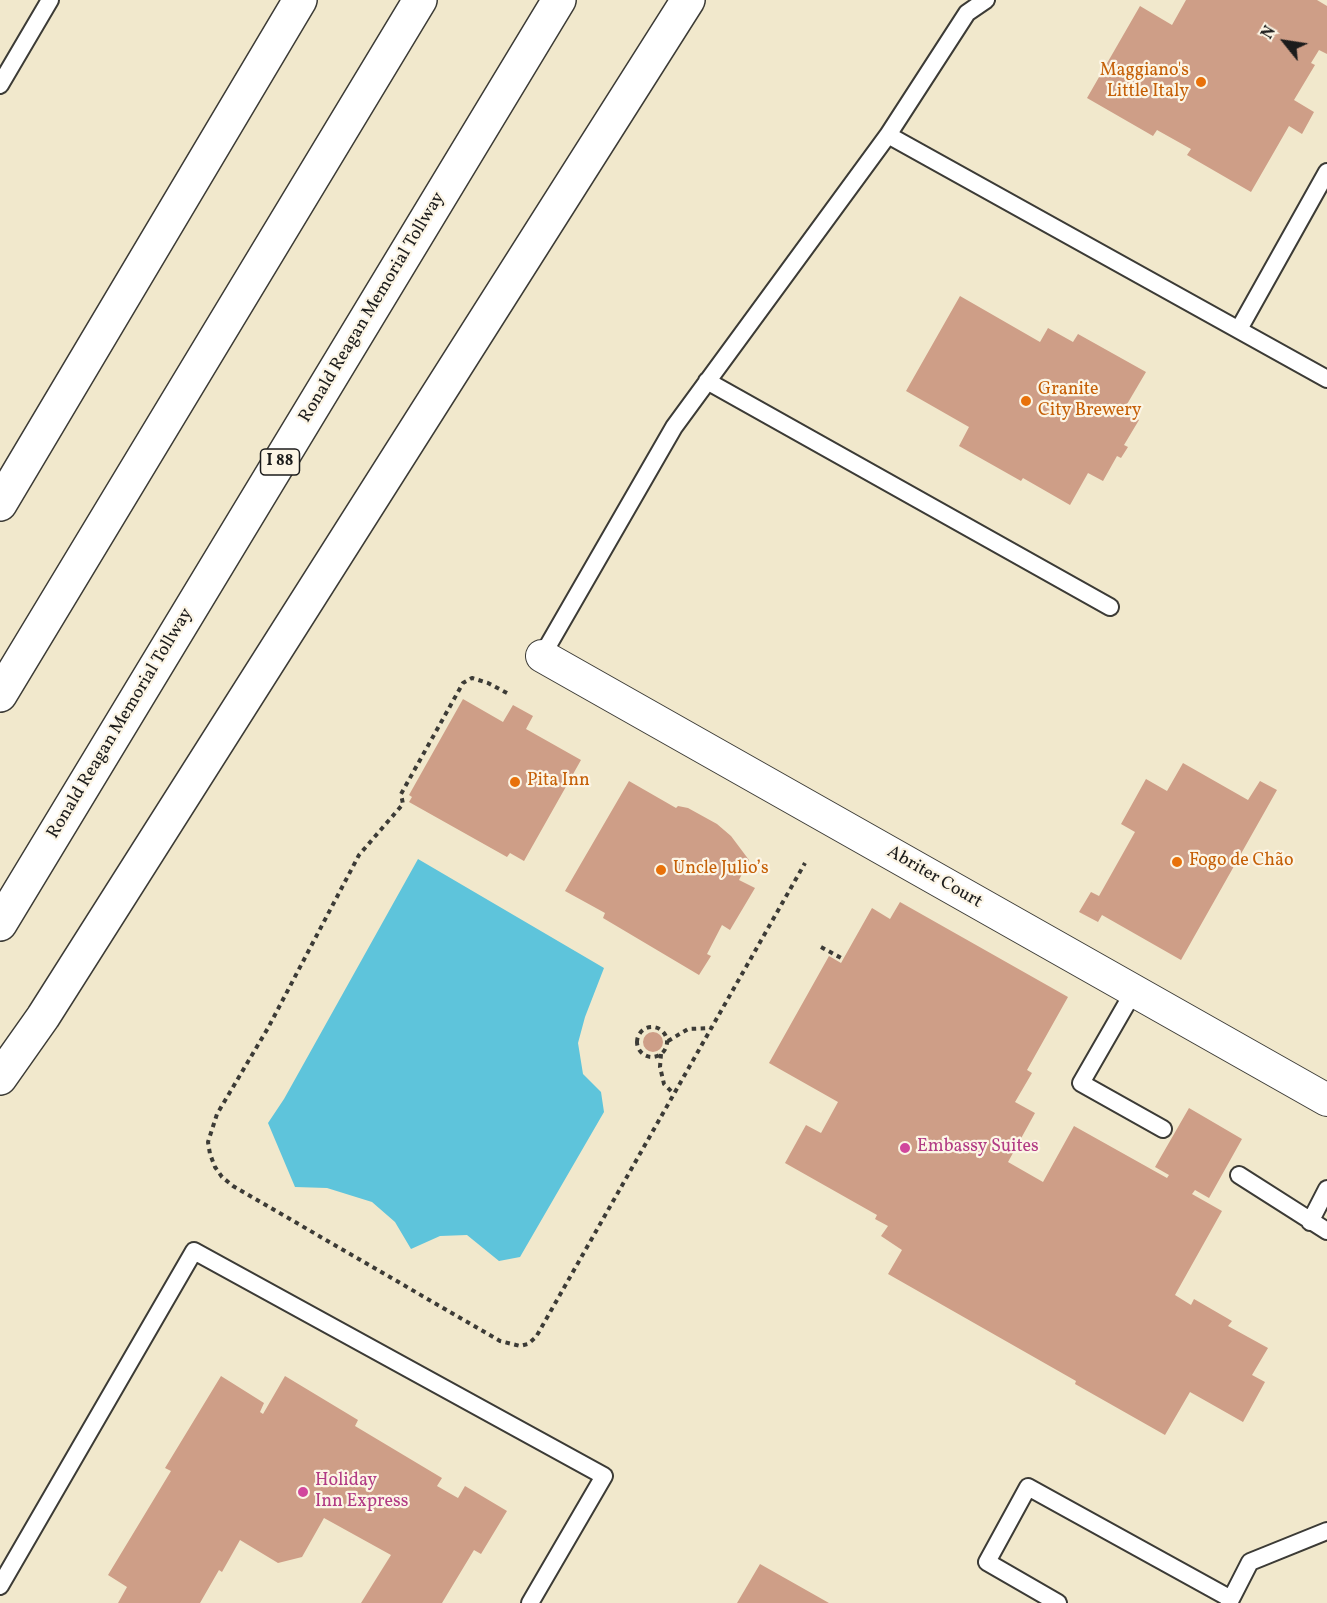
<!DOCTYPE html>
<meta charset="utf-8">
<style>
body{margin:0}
#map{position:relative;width:1327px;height:1603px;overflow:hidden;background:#f1e8cc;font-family:Vollkorn,serif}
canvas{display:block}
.north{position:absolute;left:1255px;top:12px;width:60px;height:60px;-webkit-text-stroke:4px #fcf5e5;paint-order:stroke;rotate:300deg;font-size:16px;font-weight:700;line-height:24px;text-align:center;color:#1c1c1c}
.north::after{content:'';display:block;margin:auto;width:21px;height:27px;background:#1c1c1c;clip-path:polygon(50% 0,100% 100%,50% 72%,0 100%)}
</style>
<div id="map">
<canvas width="1327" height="1603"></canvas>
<div class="north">N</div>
</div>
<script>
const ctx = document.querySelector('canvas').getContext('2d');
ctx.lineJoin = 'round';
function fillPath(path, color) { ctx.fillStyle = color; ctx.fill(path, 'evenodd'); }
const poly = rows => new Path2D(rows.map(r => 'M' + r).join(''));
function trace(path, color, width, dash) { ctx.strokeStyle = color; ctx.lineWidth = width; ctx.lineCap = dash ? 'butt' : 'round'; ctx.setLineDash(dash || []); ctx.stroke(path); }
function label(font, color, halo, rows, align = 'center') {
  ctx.font = font + ' Vollkorn,serif'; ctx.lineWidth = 4.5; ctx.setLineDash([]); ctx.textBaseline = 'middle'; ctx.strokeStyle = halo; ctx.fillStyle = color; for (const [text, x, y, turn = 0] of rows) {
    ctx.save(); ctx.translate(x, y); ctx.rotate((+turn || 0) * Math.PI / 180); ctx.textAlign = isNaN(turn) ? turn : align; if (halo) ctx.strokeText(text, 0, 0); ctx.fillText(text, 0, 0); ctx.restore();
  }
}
fillPath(poly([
 [418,859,604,968,585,1017,578,1043,583,1074,601,1092,604,1112,520,1257,499,1261,467,1235,440,1236,411,1249,395,1222,372,1202,327,1188,295,1187,268,1123,284,1099]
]), '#5ec4db');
fillPath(poly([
 [1186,0,1317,0,1327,6,1327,54,1319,50,1311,63,1315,65,1294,100,1314,112,1302,134,1289,126,1251,192,1187,155,1191,149,1157,130,1153,136,1087,98,1140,6,1172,25],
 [960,296,1040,342,1048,328,1073,342,1078,334,1146,372,1123,411,1139,420,1124,445,1128,447,1121,458,1117,456,1103,481,1088,473,1070,505,1023,478,1021,481,959,446,969,427,906,391],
 [463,699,503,722,513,705,533,716,526,729,581,760,524,861,510,853,507,857,409,802,412,797,409,795],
 [1183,763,1248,800,1260,781,1277,790,1181,960,1102,915,1098,922,1079,912,1091,892,1099,896,1135,832,1121,824,1146,779,1167,791],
 [629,781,676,808,678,806,688,808,717,824,731,836,749,860,739,880,755,888,730,930,722,925,707,954,711,956,699,975,603,918,605,913,565,891],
 [900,902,1068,997,1027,1070,1032,1073,1015,1102,1035,1113,1008,1162,1043,1182,1074,1126,1167,1178,1169,1175,1155,1167,1189,1108,1242,1139,1209,1198,1195,1190,1192,1194,1222,1211,1175,1295,1191,1305,1194,1299,1232,1321,1228,1326,1268,1348,1252,1375,1265,1382,1243,1422,1190,1392,1165,1435,1075,1384,1076,1381,888,1274,902,1250,881,1236,888,1226,875,1219,877,1215,785,1163,806,1125,821,1133,838,1102,769,1063,829,956,841,963,872,908,890,919],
 '643 1042a10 10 0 1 1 20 0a10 10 0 1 1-20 0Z',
 [221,1376,264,1403,260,1412,263,1414,285,1376,358,1420,355,1426,442,1478,437,1486,458,1498,465,1486,507,1511,481,1554,474,1550,442,1603,361,1603,391,1555,324,1518,302,1557,278,1563,240,1540,222,1572,219,1570,200,1603,118,1603,127,1587,108,1575,171,1471,165,1468],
 [760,1564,829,1603,737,1603]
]), '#ce9e87');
const lane = poly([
 [986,0,967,13,888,135,1327,379],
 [0,85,50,0],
 [1239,329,1327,172],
 [707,381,1110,607],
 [542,656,674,427,888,135],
 [1134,991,1081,1083,1163,1129],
 [1239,1175,1327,1231],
 [1310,1222,1327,1189],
 [0,1586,194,1251,604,1476,530,1603],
 [1058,1603,987,1562,1028,1487,1231,1599],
 [1229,1603,1250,1562,1327,1531]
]);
const street = poly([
 [542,656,1327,1100]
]);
const highway = poly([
 [0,504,300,0],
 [0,695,420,0],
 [0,924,559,0],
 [0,1078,43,1017,688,0]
]);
trace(lane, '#3c3b36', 20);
trace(street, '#3c3b36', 34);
trace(highway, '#3c3b36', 36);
trace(poly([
 [507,693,488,683,472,678,463,683,401,794,403,804,359,855,268,1028,217,1114,208,1142,210,1154,215,1167,222,1177,233,1186,500,1341,520,1346,528,1344,536,1337,805,863],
 [821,947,843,959],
 '637 1042a15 15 0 1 1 30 0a15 15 0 1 1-30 0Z',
 [668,1041,688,1029,711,1028],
 [661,1054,660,1067,664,1084,674,1094]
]), '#3c3b36', 4, [4.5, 4.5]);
trace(lane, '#fff', 16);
trace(street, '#fff', 32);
trace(highway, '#fff', 33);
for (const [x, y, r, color] of [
 [1201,82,6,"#e8710a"],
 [1026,401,6,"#e8710a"],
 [515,782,6,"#e8710a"],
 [1177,862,6,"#e8710a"],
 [661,870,6,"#e8710a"],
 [905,1148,6,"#d1479c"],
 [303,1492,6,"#d1479c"]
]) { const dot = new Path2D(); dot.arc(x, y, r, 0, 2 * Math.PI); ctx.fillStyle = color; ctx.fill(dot); trace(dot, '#fcf5e5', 2); }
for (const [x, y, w] of [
 [280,462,39]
]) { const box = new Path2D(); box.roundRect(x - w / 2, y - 13, w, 26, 4.5); ctx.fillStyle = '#fcf5e5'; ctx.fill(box); trace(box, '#1c1c1c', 1.5); }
label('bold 16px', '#1c1c1c', null, [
 ["I 88",280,462]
]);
label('18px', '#c56008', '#fcf5e5', [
 ["Maggiano's",1189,72,"right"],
 ["Little Italy",1189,93,"right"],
 ["Granite",1038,391],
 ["City Brewery",1038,412],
 ["Pita Inn",527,782],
 ["Fogo de Chão",1189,862],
 ["Uncle Julio’s",673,870]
], 'left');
label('18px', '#1c1c1c', '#fcf5e5', [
 ["Ronald Reagan Memorial Tollway",373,308,-59],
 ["Ronald Reagan Memorial Tollway",121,724,-59],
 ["Abriter Court",934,878,30]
]);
label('18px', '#b23c85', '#fcf5e5', [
 ["Embassy Suites",917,1148],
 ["Holiday",315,1482],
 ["Inn Express",315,1503]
], 'left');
</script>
